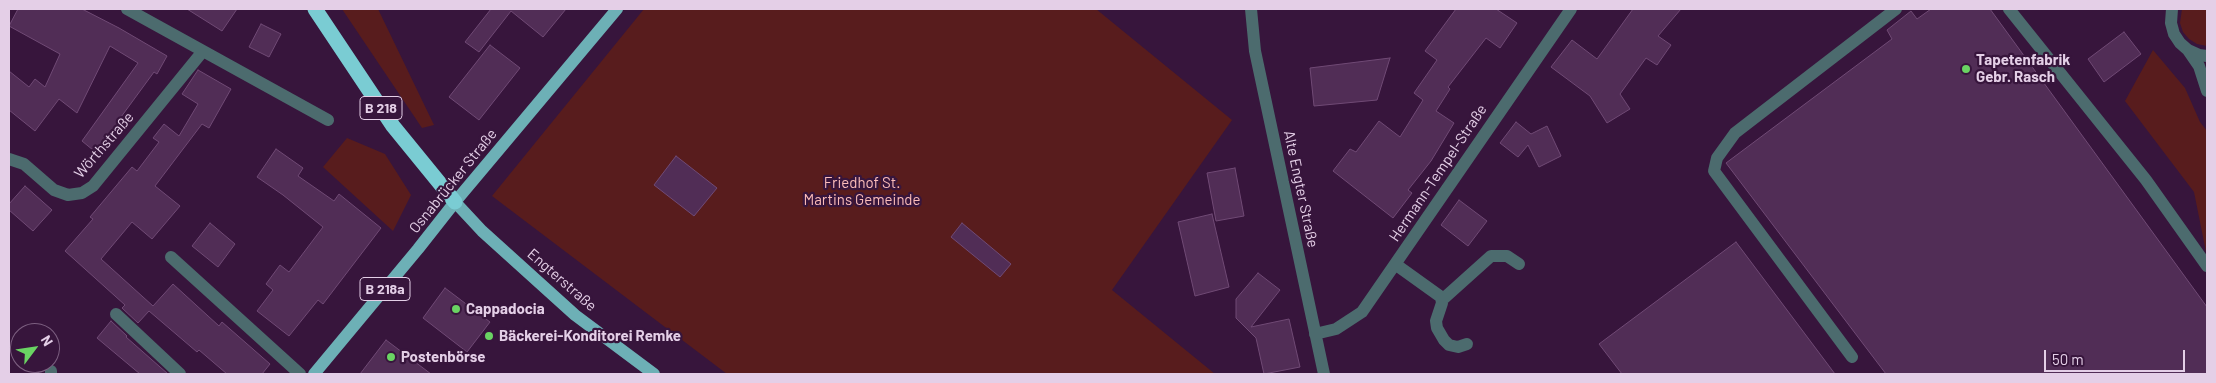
<!DOCTYPE html>
<meta charset="utf-8">
<style>
body{margin:0}
#map{position:relative;width:2216px;height:383px;overflow:hidden;background:#37153c;font-family:Barlow,sans-serif}
canvas{display:block}
.frame{position:absolute;inset:0;border:10px solid #e4cfe7;pointer-events:none}
.north{position:absolute;left:10px;top:323px;width:50px;height:50px;box-sizing:border-box;background:#37153c;border:1px solid #7c5f80;border-radius:50%;rotate:59deg;font-size:14px;font-weight:700;line-height:20px;text-align:center;color:#e4cfe7}
.north::after{content:'';display:block;margin:auto;width:18px;height:22px;background:#6ad363;clip-path:polygon(50% 0,100% 100%,50% 72%,0 100%)}
.scale{position:absolute;left:2044px;top:350px;width:141px;height:22px;box-sizing:border-box;border:2px solid #e4cfe7;border-top:0;padding-left:6px;font-size:15px;line-height:18px;white-space:nowrap;color:#e4cfe7;-webkit-text-stroke:4px #37153c;paint-order:stroke}
</style>
<div id="map">
<canvas width="2216" height="383"></canvas>
<div class="frame"></div>
<div class="north">N</div>
<div class="scale">50 m</div>
</div>
<script>
const ctx = document.querySelector('canvas').getContext('2d');
ctx.lineJoin = 'round';
function fillPath(path, color) { ctx.fillStyle = color; ctx.fill(path, 'evenodd'); }
const poly = rows => new Path2D(rows.map(r => 'M' + r).join(''));
function trace(path, color, width, dash) { ctx.strokeStyle = color; ctx.lineWidth = width; ctx.lineCap = dash ? 'butt' : 'round'; ctx.setLineDash(dash || []); ctx.stroke(path); }
function label(font, color, halo, rows, align = 'center') {
  ctx.font = font + ' Barlow,sans-serif'; ctx.lineWidth = 4.5; ctx.setLineDash([]); ctx.textBaseline = 'middle'; ctx.strokeStyle = halo; ctx.fillStyle = color; for (const [text, x, y, turn = 0] of rows) {
    ctx.save(); ctx.translate(x, y); ctx.rotate((+turn || 0) * Math.PI / 180); ctx.textAlign = isNaN(turn) ? turn : align; if (halo) ctx.strokeText(text, 0, 0); ctx.fillText(text, 0, 0); ctx.restore();
  }
}
fillPath(poly([
 [342,9,378,9,434,125,422,128],
 [644,9,1096,9,1232,120,1112,290,1215,374,727,374,492,196],
 [2182,9,2207,9,2207,46,2197,44,2189,39,2183,32,2180,23],
 [2153,50,2185,88,2200,122,2207,131,2207,257,2194,192,2125,101],
 [347,138,385,154,411,195,393,231,323,167]
]), '#581c1d');
const building = poly([
 [18,9,82,9,119,28,167,56,157,74,154,72,121,117,125,121,99,155,82,141,138,63,110,46,77,113,59,99,35,131,9,110,9,71,29,87,35,79,45,87,60,54,9,26,18,9],
 [187,9,237,9,222,31,187,9],
 [491,9,566,9,543,37,511,11,479,52,465,42,491,9],
 [1456,9,1496,9,1517,23,1500,48,1486,38,1448,87,1450,89,1436,111,1454,123,1431,161,1408,190,1412,193,1393,218,1333,171,1350,149,1356,152,1379,121,1400,137,1423,100,1414,93,1437,60,1425,51,1456,9],
 [1633,9,1681,9,1658,36,1671,45,1657,65,1646,58,1620,94,1630,109,1607,123,1590,96,1551,67,1572,40,1597,59,1633,9],
 [1931,9,1990,9,2207,307,2207,374,1886,374,1726,163,1892,39,1887,30,1911,11,1917,19,1931,9],
 [261,24,281,34,269,57,249,47,261,24],
 [2124,32,2141,54,2104,82,2088,59,2124,32],
 [490,45,520,68,479,120,449,97,490,45],
 [1390,58,1377,100,1314,106,1310,68,1390,58],
 [198,70,231,89,209,128,202,124,155,186,180,206,152,239,132,222,101,259,153,306,173,284,219,326,222,322,270,364,262,374,227,374,199,350,197,352,149,311,138,323,122,308,125,305,65,251,93,219,90,217,132,167,137,171,159,142,153,138,164,124,179,136,198,104,182,94,198,70],
 [1516,122,1531,134,1547,126,1561,156,1539,167,1528,145,1518,157,1500,143,1516,122],
 [276,149,303,168,298,176,334,201,339,194,381,228,323,304,318,300,289,336,257,311,273,290,266,284,280,265,289,272,323,227,283,195,257,177,276,149],
 [676,156,717,188,694,216,654,185,676,156],
 [1235,168,1244,216,1216,221,1207,173,1235,168],
 [25,186,52,210,33,231,9,210,9,204,25,186],
 [1459,200,1487,221,1468,246,1441,225,1459,200],
 [1212,214,1229,287,1195,296,1178,222,1212,214],
 [210,223,235,244,218,267,192,246,210,223],
 [962,223,1011,264,1000,277,951,237,962,223],
 [1736,242,1835,374,1622,374,1599,344,1736,242],
 [1258,273,1280,290,1251,327,1289,319,1300,367,1264,374,1256,338,1236,318,1236,299,1258,273],
 [445,288,490,322,467,352,423,318,445,288],
 [111,321,127,336,126,337,168,374,140,374,97,338,111,321],
 [386,340,431,374,360,374,386,340]
]);
fillPath(building, '#512d56');
trace(building, '#704a75', 1);
trace(poly([
 [127,9,328,120],
 [1251,9,1255,51,1324,374],
 [2009,9,2146,180,2207,266],
 [2172,9,2171,23,2174,34,2180,43,2188,50,2199,55,2207,56],
 [2188,50,2199,66,2207,91],
 [9,159,24,164,54,190,68,195,82,193,93,186,203,51],
 [171,257,300,374],
 [1395,264,1441,297,1442,303,1436,321,1437,328,1444,340,1449,345,1458,347,1467,344],
 [1442,300,1491,256,1507,256,1519,264],
 [116,314,180,374],
 [1315,334,1336,329,1362,312,1571,9],
 [1852,357,1714,171,1717,158,1735,133,1896,9],
 [51,371,51,374]
]), '#4c6b6e', 12);
trace(poly([
 [455,202,482,231,575,315,654,374],
 [314,374,418,249,455,202,617,9]
]), '#6db0b6', 12);
trace(poly([
 [315,9,393,126,455,202]
]), '#7accd3', 15);
for (const [x, y, r, color] of [
 [1966,69,5,"#6ad363"],
 [456,309,5,"#6ad363"],
 [489,336,5,"#6ad363"],
 [391,357,5,"#6ad363"]
]) { const dot = new Path2D(); dot.arc(x, y, r, 0, 2 * Math.PI); ctx.fillStyle = color; ctx.fill(dot); trace(dot, '#37153c', 2); }
for (const [x, y, w] of [
 [381,108,42],
 [385,289,50]
]) { const box = new Path2D(); box.roundRect(x - w / 2, y - 11.5, w, 23, 4); ctx.fillStyle = '#37153c'; ctx.fill(box); trace(box, '#e4cfe7', 1); }
label('bold 14px', '#e4cfe7', null, [
 ["B 218",381,108],
 ["B 218a",385,289]
]);
label('bold 15px', '#e4cfe7', '#37153c', [
 ["Tapetenfabrik",1976,60],
 ["Gebr. Rasch",1976,77],
 ["Cappadocia",466,309],
 ["Bäckerei-Konditorei Remke",499,336],
 ["Postenbörse",401,357]
], 'left');
label('15px', '#e4cfe7', '#37153c', [
 ["Wörthstraße",104,145,-49],
 ["Hermann-Tempel-Straße",1438,173,-56],
 ["Osnabrücker Straße",453,181,-51],
 ["Alte Engter Straße",1301,189,78],
 ["Engterstraße",562,280,41]
]);
label('15px', '#fcbdb9', '#37153c', [
 ["Friedhof St.",862,183],
 ["Martins Gemeinde",862,200]
]);
</script>
